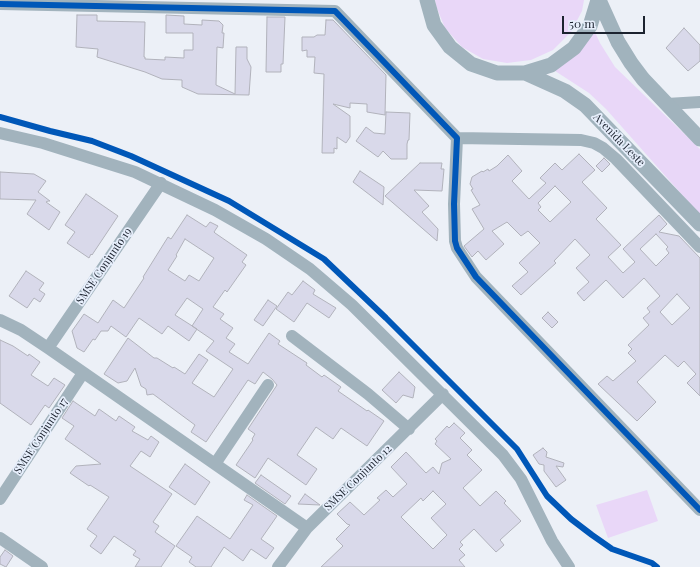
<!DOCTYPE html>
<style>
body{margin:0}
#map{position:relative;width:700px;height:567px;overflow:hidden;background:#ecf0f7;font-family:"Playfair Display",serif}
canvas{display:block}
.scale{position:absolute;left:562px;top:16px;width:83px;height:18px;box-sizing:border-box;border:2px solid #1c232f;border-top:0;padding-left:5px;font-size:12px;line-height:14px;white-space:nowrap;color:#1c232f;-webkit-text-stroke:3px #e7effc;paint-order:stroke}
</style>
<div id="map">
<canvas width="700" height="567"></canvas>
<div class="scale">50 m</div>
</div>
<script>
const ctx = document.querySelector('canvas').getContext('2d');
ctx.lineJoin = 'round';
function fillPath(path, color) { ctx.fillStyle = color; ctx.fill(path, 'evenodd'); }
const poly = rows => new Path2D(rows.map(r => 'M' + r).join(''));
function trace(path, color, width, dash) { ctx.strokeStyle = color; ctx.lineWidth = width; ctx.lineCap = dash ? 'butt' : 'round'; ctx.setLineDash(dash || []); ctx.stroke(path); }
function label(font, color, halo, rows, align = 'center') {
  ctx.font = font + ' "Playfair Display",serif'; ctx.lineWidth = 3.5; ctx.setLineDash([]); ctx.textBaseline = 'middle'; ctx.strokeStyle = halo; ctx.fillStyle = color; for (const [text, x, y, turn = 0] of rows) {
    ctx.save(); ctx.translate(x, y); ctx.rotate((+turn || 0) * Math.PI / 180); ctx.textAlign = isNaN(turn) ? turn : align; if (halo) ctx.strokeText(text, 0, 0); ctx.fillText(text, 0, 0); ctx.restore();
  }
}
fillPath(poly([
 [435,0,584,0,582,11,571,32,553,50,531,60,507,63,483,59,462,47,445,28,436,6],
 [593,28,600,43,615,67,700,149,700,215,606,109,589,93,552,69],
 [647,490,658,521,608,538,596,505]
]), '#e9d7f8');
const building = poly([
 [77,15,97,15,97,21,145,22,144,57,145,57,145,59,165,60,165,57,184,58,184,50,193,50,193,33,166,33,166,15,184,16,184,24,202,25,202,20,219,21,223,25,222,33,224,33,223,48,217,47,216,85,235,94,236,47,247,47,247,59,251,67,249,95,198,94,182,87,182,80,162,79,145,72,97,57,98,49,76,47,77,15],
 [267,17,285,17,283,64,281,64,281,72,266,72,267,17],
 [326,20,333,20,386,75,385,115,367,112,367,104,350,103,350,108,333,104,350,116,350,137,346,143,337,137,337,149,334,148,334,153,322,153,324,74,314,73,315,57,307,57,307,50,302,51,302,37,314,37,317,35,325,35,326,20],
 [684,28,700,45,700,61,688,71,666,48,684,28],
 [386,112,410,113,409,140,408,140,407,144,407,159,391,159,383,151,378,157,356,141,366,127,374,133,385,134,386,112],
 [579,154,595,170,582,182,607,208,596,219,621,245,608,257,623,273,635,262,623,249,659,215,667,224,659,232,679,236,700,258,700,396,687,383,696,374,684,361,678,367,665,355,637,382,656,402,637,421,598,384,607,376,613,381,636,361,628,353,632,349,628,345,649,325,643,318,650,312,647,308,660,296,644,278,623,298,606,280,584,301,577,293,589,282,576,268,590,255,575,239,554,261,556,263,521,295,512,286,528,272,519,263,540,243,528,231,521,236,507,222,492,231,504,244,486,260,478,251,472,257,464,246,484,229,472,209,480,205,471,190,473,189,470,184,472,177,482,171,483,172,488,169,489,171,497,166,508,155,522,171,512,181,529,199,546,183,540,178,555,163,562,170,579,154],
 [555,186,571,202,550,222,538,210,541,207,538,203,555,186],
 [656,234,668,247,666,249,669,253,656,266,640,249,656,234],
 [677,294,690,308,672,325,660,312,677,294],
 [604,158,610,164,602,172,596,166,604,158],
 [420,163,442,163,441,169,444,169,442,191,414,190,429,206,422,212,438,229,437,241,385,196,420,163],
 [360,171,384,187,383,205,353,182,360,171],
 [0,172,34,174,46,181,38,192,50,201,48,201,46,202,60,212,49,230,27,214,36,200,0,199,0,172],
 [86,194,118,216,92,255,91,254,89,258,67,243,75,232,65,225,86,194],
 [187,215,206,227,210,222,218,226,214,232,215,233,247,255,242,262,246,265,227,292,225,290,213,307,224,314,220,319,233,328,226,338,235,344,229,352,248,364,269,333,280,341,278,344,307,363,306,365,322,377,324,375,341,387,338,391,367,411,368,410,384,421,367,446,341,428,333,439,316,427,297,455,317,469,306,485,268,458,255,478,236,465,253,440,252,439,255,434,248,429,277,385,272,379,263,372,255,384,248,380,206,442,191,432,195,425,153,394,147,395,146,389,141,386,135,368,127,381,118,383,104,374,128,338,154,358,157,358,173,368,174,367,185,374,199,354,208,360,192,383,214,397,233,369,206,351,214,341,192,326,203,309,187,298,175,315,197,329,189,341,168,326,162,334,139,318,126,337,111,326,108,331,101,331,95,340,93,339,84,352,77,348,72,331,84,314,98,323,113,300,124,308,144,278,143,277,168,237,171,239,187,215],
 [185,239,214,258,199,281,189,275,185,281,168,270,177,256,176,255,185,239],
 [26,271,44,283,39,290,45,294,40,302,34,298,27,308,9,296,26,271],
 [303,281,315,290,313,294,336,308,329,318,307,303,294,322,276,309,288,292,292,295,303,281],
 [268,300,277,306,263,326,254,320,268,300],
 [548,312,558,322,552,328,542,318,548,312],
 [0,340,13,346,28,356,29,354,40,362,31,375,48,386,54,378,65,385,49,408,45,405,31,425,0,403,0,340],
 [399,372,415,387,413,398,403,395,396,403,382,390,399,372],
 [73,401,95,416,99,409,116,421,119,416,135,427,132,431,148,440,151,436,159,442,150,457,141,451,130,466,172,494,153,522,159,526,155,532,175,546,161,567,135,567,140,559,133,555,136,551,114,536,101,554,90,546,97,536,87,529,109,497,90,485,89,486,70,473,76,466,101,464,65,439,74,426,62,418,73,401],
 [454,423,465,433,460,438,472,450,467,455,482,470,463,488,480,506,496,491,506,501,504,503,521,521,500,540,504,545,496,552,474,529,460,542,463,545,459,549,465,555,459,560,465,567,321,567,343,546,336,539,350,525,347,524,337,514,350,502,364,515,380,500,377,498,386,490,393,497,407,484,391,467,406,452,426,473,433,467,439,474,442,463,451,459,435,444,437,441,435,439,447,426,449,428,454,423],
 [433,491,446,504,431,518,447,535,433,549,401,517,421,498,423,501,433,491],
 [543,448,547,452,546,457,564,463,563,467,556,466,566,480,556,487,544,471,544,465,539,464,533,455,543,448],
 [185,464,210,482,195,505,169,487,185,464],
 [261,475,291,496,285,504,255,483,261,475],
 [305,494,320,505,298,504,305,494],
 [247,495,277,516,261,539,274,548,266,559,251,549,243,561,224,547,211,567,196,567,189,562,192,557,176,546,197,516,230,539,253,505,244,500,247,495],
 [5,550,13,556,6,567,0,564,0,557,5,550]
]);
fillPath(building, '#d9d9ea');
trace(building, '#b1b2bb', 1);
trace(poly([
 [0,4,335,11,457,138,454,204,455,241,457,248,476,277,700,510],
 [667,104,700,102],
 [0,133,43,143,135,172,215,210,266,239,310,269,352,305,503,455,521,479,552,541,569,567],
 [457,138,581,140,594,143,603,148,616,159,700,247],
 [0,320,21,330,48,348,307,528],
 [292,336,368,394,409,429],
 [48,348,161,183],
 [215,464,268,385],
 [0,499,83,373],
 [0,538,42,567],
 [278,567,307,528,443,394]
]), '#a2b3bd', 12);
trace(poly([
 [427,0,434,25,450,47,471,64,497,73,525,73,551,65,574,48,590,26,598,0],
 [599,0,618,42,631,63,643,79,700,139],
 [525,73,565,91,585,105,700,224]
]), '#a1b3bd', 15);
trace(poly([
 [0,4,335,11,457,138,454,204,455,241,457,248,476,277,700,510],
 [0,117,50,131,92,141,131,156,229,201,324,259,386,318,517,449,547,496,571,519,592,535,612,549,652,563,657,567]
]), '#0057b8', 6);
label('11px', '#1c232f', '#e7effc', [
 ["Avenida Leste",619,140,46],
 ["SMSE Conjunto 19",104,266,-56],
 ["SMSE Conjunto 17",41,436,-57],
 ["SMSE Conjunto 12",358,478,-44]
]);
</script>
